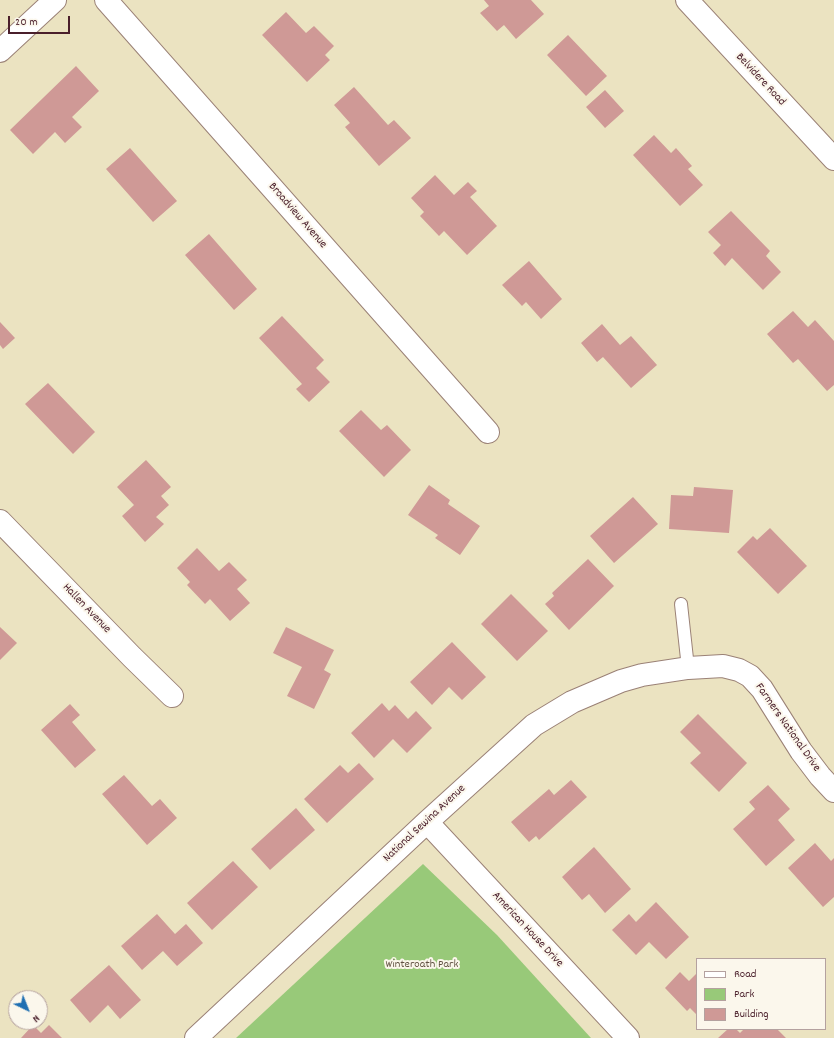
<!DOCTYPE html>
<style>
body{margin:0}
#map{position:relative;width:834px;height:1038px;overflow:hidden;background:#ebe3c1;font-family:Dekko,sans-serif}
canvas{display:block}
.legend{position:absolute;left:696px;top:958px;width:130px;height:72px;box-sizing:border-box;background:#fbf7ec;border:1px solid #b4a19f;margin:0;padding:5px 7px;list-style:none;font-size:12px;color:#4a1f2b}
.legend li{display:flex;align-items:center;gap:8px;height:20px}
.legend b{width:20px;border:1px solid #b4a19f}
.north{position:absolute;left:8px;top:990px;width:40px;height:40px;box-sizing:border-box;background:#fbf7ec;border:1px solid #b4a19f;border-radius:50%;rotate:137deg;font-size:11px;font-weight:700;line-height:16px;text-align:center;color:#4a1f2b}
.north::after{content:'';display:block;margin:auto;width:14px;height:18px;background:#1f6fb2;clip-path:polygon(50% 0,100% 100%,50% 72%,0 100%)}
.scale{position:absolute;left:8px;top:16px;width:62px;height:18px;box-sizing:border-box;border:2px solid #4a1f2b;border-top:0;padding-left:5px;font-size:12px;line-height:14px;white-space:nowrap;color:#4a1f2b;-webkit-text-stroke:3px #fbf7ec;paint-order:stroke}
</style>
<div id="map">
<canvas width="834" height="1038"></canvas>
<ul class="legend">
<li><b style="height:5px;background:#fff"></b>Road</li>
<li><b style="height:11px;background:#98c979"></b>Park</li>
<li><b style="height:11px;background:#cf9996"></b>Building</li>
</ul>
<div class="north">N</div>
<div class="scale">20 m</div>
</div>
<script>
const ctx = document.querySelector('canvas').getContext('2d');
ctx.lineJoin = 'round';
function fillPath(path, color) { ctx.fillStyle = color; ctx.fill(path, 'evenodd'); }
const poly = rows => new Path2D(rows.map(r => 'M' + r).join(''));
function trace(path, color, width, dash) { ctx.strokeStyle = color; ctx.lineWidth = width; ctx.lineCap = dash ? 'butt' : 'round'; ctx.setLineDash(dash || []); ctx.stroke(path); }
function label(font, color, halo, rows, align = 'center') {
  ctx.font = font + ' Dekko,sans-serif'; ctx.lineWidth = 4; ctx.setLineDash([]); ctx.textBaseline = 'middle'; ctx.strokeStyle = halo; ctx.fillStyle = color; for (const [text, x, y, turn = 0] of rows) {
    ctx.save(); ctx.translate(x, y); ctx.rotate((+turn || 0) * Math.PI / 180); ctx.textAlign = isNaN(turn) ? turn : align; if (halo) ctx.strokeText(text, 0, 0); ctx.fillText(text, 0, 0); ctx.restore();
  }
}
fillPath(poly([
 [423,864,497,935,591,1038,236,1038]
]), '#98c979');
fillPath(poly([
 [484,0,531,0,544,14,516,39,504,25,497,31,480,13,489,6],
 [286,12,306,33,314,26,334,46,325,55,330,60,307,82,262,35],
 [568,35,607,76,586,96,547,55],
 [76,66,99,91,72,117,82,127,65,143,55,132,33,154,10,130],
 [354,87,388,125,394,120,411,138,379,166,345,127,350,123,334,105],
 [605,90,624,111,605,128,586,107],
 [654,135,671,153,676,148,692,166,688,169,703,185,680,206,633,155],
 [130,148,177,201,153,222,106,169],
 [435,175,454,195,468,182,477,191,470,197,497,226,467,255,444,231,439,236,420,216,424,212,411,198],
 [731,211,770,251,766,256,781,272,763,290,732,258,725,266,713,253,721,245,708,232],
 [209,234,257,289,234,310,185,255],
 [529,261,562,299,541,319,526,302,522,306,502,285],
 [793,311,808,327,815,320,834,341,834,385,827,391,798,359,793,363,767,334],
 [282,316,324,360,316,368,330,382,309,402,296,389,302,384,259,338],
 [0,322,15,338,3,349,0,345],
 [602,324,620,345,631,336,657,365,631,388,603,357,597,362,581,343],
 [48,383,95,432,73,454,25,404],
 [361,410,381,430,387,425,411,450,384,477,339,431],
 [146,460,171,487,161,496,169,505,156,517,164,524,145,542,122,516,134,505,117,487],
 [429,485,450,500,448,504,480,526,460,555,435,538,438,535,408,515],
 [694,487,733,490,729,533,669,529,671,495,693,496],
 [633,497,658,524,614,563,590,536],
 [770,528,807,566,778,594,737,552,753,536,757,540],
 [197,548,219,571,229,562,247,580,237,589,250,603,230,621,210,599,205,604,187,585,190,582,177,568],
 [588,559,614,586,569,630,545,604,554,596,552,593],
 [511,594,548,631,517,661,481,624],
 [0,627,17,643,0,660],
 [286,627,334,650,324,670,331,674,314,709,287,696,302,667,273,653],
 [452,642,486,677,462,700,449,687,432,705,410,682],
 [382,703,389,711,395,705,408,719,416,711,432,728,407,753,393,739,374,758,351,733],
 [70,704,80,715,72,722,96,750,75,768,41,730],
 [698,714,747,763,719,792,690,763,701,753,680,732],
 [359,763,374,779,327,823,304,799,340,765,348,773],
 [124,775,152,806,160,799,177,818,147,845,102,794],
 [571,780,587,797,539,840,536,836,529,842,511,822,549,789,554,795],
 [768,785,790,809,778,820,795,840,766,866,733,829,755,809,749,802],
 [296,808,315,830,270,870,251,849],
 [815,843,831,861,834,858,834,897,823,907,788,868],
 [594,847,631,889,605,913,589,894,582,900,562,877],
 [233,861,258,887,212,930,187,903],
 [656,902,689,937,666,959,649,942,636,955,612,930,629,914,636,922],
 [157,914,175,934,186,924,203,943,177,966,163,951,142,970,121,946],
 [109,965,141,1000,120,1019,108,1005,90,1023,70,1000],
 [680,972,689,981,697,973,697,1015,690,1008,687,1011,665,988],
 [33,1025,41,1033,49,1025,62,1038,21,1038],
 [728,1029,736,1029,740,1033,744,1029,777,1029,786,1038,718,1038]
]), '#cf9996');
const service = poly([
 [681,604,688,668]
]);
const minor = poly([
 [106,0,488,432],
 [0,51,55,0],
 [0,521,132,657,172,696],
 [427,822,628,1038],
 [196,1038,427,822,534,725,572,702,621,681,642,675,688,668,723,666,739,670,750,676,762,689,801,751,820,776,834,791]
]);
const primary = poly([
 [687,0,834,159]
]);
trace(service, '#9a8176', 14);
trace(minor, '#9a8176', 24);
trace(primary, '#9a8176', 24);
trace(service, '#fff', 12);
trace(minor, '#fff', 22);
trace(primary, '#fff', 22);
label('12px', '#4a1f2b', '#fbf7ec', [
 ["Belvidere Road",760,80,47],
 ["Broadview Avenue",297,216,49],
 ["Hallen Avenue",86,609,46],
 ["Farmers National Drive",787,728,55],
 ["National Sewina Avenue",425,824,-43],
 ["American House Drive",527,930,47]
]);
label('12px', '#615242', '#fbf7ec', [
 ["Winteroath Park",422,965]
]);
</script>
